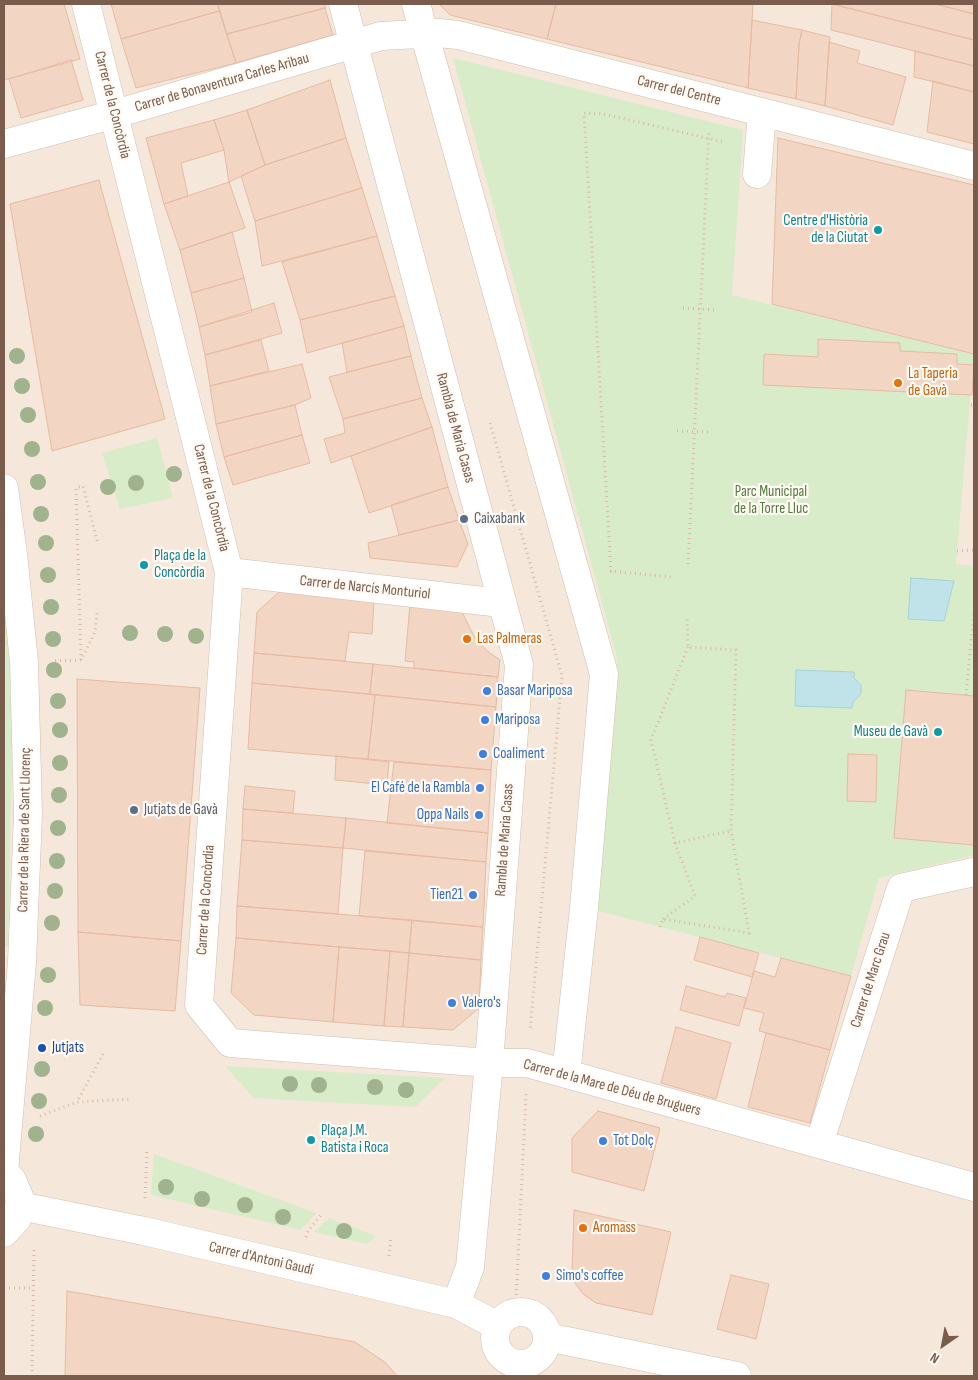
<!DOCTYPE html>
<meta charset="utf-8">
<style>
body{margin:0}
#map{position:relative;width:978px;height:1380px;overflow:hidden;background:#fdf6ec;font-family:"Sofia Sans Condensed",sans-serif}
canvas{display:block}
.frame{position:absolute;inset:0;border:5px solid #7a5c4d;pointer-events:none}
.north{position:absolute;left:918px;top:1320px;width:50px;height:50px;-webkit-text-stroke:4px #fffaf3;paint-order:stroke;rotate:213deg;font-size:14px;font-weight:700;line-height:20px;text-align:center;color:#7a5c4d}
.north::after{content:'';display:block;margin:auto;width:18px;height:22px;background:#7a5c4d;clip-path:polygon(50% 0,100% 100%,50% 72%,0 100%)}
</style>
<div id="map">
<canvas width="978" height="1380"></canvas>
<div class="frame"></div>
<div class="north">N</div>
</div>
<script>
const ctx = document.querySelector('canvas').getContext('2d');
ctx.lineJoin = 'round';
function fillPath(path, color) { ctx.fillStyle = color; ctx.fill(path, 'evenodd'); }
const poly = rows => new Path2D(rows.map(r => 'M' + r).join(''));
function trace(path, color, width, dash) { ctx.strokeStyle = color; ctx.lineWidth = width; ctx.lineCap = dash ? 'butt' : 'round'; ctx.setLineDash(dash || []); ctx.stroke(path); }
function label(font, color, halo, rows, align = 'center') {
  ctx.font = font + ' "Sofia Sans Condensed",sans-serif'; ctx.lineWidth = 4.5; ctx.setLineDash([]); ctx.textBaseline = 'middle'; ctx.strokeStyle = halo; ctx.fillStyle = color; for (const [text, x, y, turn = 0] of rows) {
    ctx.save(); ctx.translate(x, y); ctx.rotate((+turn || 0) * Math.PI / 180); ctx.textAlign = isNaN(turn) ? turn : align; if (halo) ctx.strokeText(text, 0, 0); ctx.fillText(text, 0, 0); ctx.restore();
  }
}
fillPath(poly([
 [4,4,974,4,974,1376,4,1376]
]), '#f5e8da');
fillPath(poly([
 [453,58,743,130,732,295,974,354,956,564,974,566,974,855,879,878,851,976,594,910,617,658],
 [157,438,173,498,120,509,102,453],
 [4,575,13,696,8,947,4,947],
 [225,1066,445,1078,415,1107,254,1098],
 [154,1154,316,1213,301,1230,151,1195],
 [329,1218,376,1236,367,1244,314,1232]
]), '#d8ecc9');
const water = poly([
 [911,578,954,581,944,621,908,619,911,578],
 [796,670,854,672,854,678,861,685,861,694,853,702,852,708,795,706,796,670]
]);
fillPath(water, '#bfe3e8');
trace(water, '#a5d3da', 1);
const building = poly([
 [4,4,64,4,80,59,4,80,4,4],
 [111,4,218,4,219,11,121,39,111,4],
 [218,4,325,4,325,8,227,34,218,4],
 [439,4,556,4,547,39,450,15,439,4],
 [556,4,753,4,748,88,547,39,556,4],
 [832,4,974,40,974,66,831,30,832,4],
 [832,4,936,4,974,14,974,40,832,4],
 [935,4,974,4,974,14,935,4],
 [325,8,333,35,236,63,227,34,325,8],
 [219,11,236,63,136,88,121,39,219,11],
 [752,20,802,30,799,44,796,99,748,88,752,20],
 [802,30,830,37,825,106,796,99,799,44,802,30],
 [829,42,860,51,857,63,906,77,893,125,825,106,829,42],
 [915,51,974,66,974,92,914,77,915,51],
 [71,60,83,100,21,118,9,79,71,60],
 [330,80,346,138,265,165,247,110,330,80],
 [933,81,974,92,974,144,927,132,933,81],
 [247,110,265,165,229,182,224,150,214,120,247,110],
 [214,120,224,150,181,163,188,196,164,204,146,138,214,120],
 [346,138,362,188,255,221,241,176,265,165,346,138],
 [778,138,974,185,974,354,772,304,778,138],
 [99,180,165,419,52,451,10,204,99,180],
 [229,182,245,228,180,250,164,204,229,182],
 [362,188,377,236,262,266,255,221,362,188],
 [232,232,244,278,191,293,180,250,232,232],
 [377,236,395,296,300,320,282,262,377,236],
 [244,278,252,312,199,327,191,293,244,278],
 [395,296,404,326,307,353,300,320,395,296],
 [274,303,282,333,205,355,199,327,274,303],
 [404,326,411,356,347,372,342,343,404,326],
 [818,339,900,343,900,351,957,354,957,364,974,365,972,395,763,385,764,354,818,357,818,339],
 [261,340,269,371,210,386,205,355,261,340],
 [411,356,422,398,343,419,329,377,411,356],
 [302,364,311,398,295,405,216,424,210,386,302,364],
 [422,398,432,427,331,463,324,439,345,433,343,419,422,398],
 [295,405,302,435,224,457,216,424,295,405],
 [432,427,448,487,369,513,351,456,432,427],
 [302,435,310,463,233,485,224,457,302,435],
 [448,487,459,520,399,535,391,505,448,487],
 [459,520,468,544,457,567,370,558,368,543,459,520],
 [280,591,374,600,372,634,349,632,345,661,254,653,257,612,280,591],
 [410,604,461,610,475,638,487,651,500,660,498,677,414,668,414,662,405,661,410,604],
 [254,653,373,664,370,694,252,683,254,653],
 [373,664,498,677,496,707,370,694,373,664],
 [77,679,200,688,181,941,78,932,77,679],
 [252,683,375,695,368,759,248,749,252,683],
 [906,690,974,696,974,845,894,838,906,690],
 [375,695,496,707,491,770,368,759,375,695],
 [848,754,877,755,876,802,847,801,848,754],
 [336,756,389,762,387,785,335,780,336,756],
 [394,762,491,770,488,833,387,823,394,762],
 [245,786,295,791,293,813,243,809,245,786],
 [243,809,346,818,343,848,242,840,243,809],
 [346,818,488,833,486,862,343,848,346,818],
 [242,840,343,848,338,914,237,906,242,840],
 [365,851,486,862,483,927,359,916,365,851],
 [237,906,412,920,409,953,236,938,237,906],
 [412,920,483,927,481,960,409,953,412,920],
 [78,932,181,941,175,1011,80,1005,78,932],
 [700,937,759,953,752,977,694,960,700,937],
 [236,938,339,947,333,1022,254,1015,231,993,236,938],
 [339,947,390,951,384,1026,333,1022,339,947],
 [390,951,409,953,403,1027,384,1026,390,951],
 [409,953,481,960,479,1008,453,1030,403,1027,409,953],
 [781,958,851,976,830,1050,759,1031,764,1013,744,1008,754,971,775,977,781,958],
 [686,986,725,997,727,993,746,998,739,1026,680,1010,686,986],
 [676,1027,731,1043,716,1099,661,1083,676,1027],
 [766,1033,830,1050,810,1123,748,1107,766,1033],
 [598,1111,660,1128,644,1191,572,1172,572,1138,598,1111],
 [574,1210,671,1232,652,1315,596,1303,583,1294,575,1283,572,1274,574,1210],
 [731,1275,769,1284,756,1339,717,1329,731,1275],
 [67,1291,355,1342,386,1363,397,1376,65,1376,67,1291]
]);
fillPath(building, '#f3d5c3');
trace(building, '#e6bba3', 1);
const minor = poly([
 [86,4,229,572,199,1005,230,1043,489,1063,527,1063,974,1187],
 [343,4,519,665,489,1063,470,1267,456,1304],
 [416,4,604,674,584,908,566,1074],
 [4,144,115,114,381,36,439,33,458,35,974,166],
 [757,174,762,112],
 [4,488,13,554,24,662,28,814,22,962,4,1172],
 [229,572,501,603],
 [819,1144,901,888,974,872],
 [4,1172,12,1180,20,1199,17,1219,4,1233],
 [20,1206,144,1231,443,1301,456,1304,498,1326],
 '495 1338a26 26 0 1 1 52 0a26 26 0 1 1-52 0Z',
 [547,1337,737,1376]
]);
trace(minor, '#d1beb0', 29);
trace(poly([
 [683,308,715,310],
 [971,405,974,405],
 [490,423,562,676,530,1031],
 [677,431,710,432],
 [957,551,974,550],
 [688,564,709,130],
 [610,571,672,577],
 [611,572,584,113,604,114,724,142],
 [81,660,76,488,83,486,98,544],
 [55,661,81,660,95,632,97,613],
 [966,695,974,612],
 [675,843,651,740,688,647],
 [663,919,695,896,675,843,731,831],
 [660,927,663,919,749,933,731,831,736,650,688,647,687,618],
 [103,1054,77,1102,131,1099],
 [40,1116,77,1102],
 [145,1198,147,1151],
 [306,1237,308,1231,321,1215],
 [389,1256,391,1239],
 [4,1288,33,1288],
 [516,1300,526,1094],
 [32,1376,34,1249]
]), '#d9b8a5', 3, [1, 4]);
trace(minor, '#fff', 28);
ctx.fillStyle = '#a0b28e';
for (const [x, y] of [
 [17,356],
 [22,386],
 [28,415],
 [32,449],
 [174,474],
 [38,482],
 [136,483],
 [108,487],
 [41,514],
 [46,543],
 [48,575],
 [51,607],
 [130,633],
 [165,634],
 [196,636],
 [53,639],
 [54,670],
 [58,701],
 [60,730],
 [60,763],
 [59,795],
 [58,828],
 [57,861],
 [55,891],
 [52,923],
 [48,975],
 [45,1008],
 [42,1069],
 [290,1084],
 [319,1085],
 [375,1087],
 [406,1090],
 [39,1101],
 [36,1134],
 [166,1187],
 [202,1199],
 [245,1205],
 [283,1217],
 [344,1231]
]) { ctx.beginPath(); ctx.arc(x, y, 8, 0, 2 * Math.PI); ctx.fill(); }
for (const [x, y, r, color] of [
 [878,230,5,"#0f9aa8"],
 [898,383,5,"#e8710a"],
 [464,519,5,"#5c6f8a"],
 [144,565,5,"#0f9aa8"],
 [467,639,5,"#e8710a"],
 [487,691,5,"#3f7fe0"],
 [485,720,5,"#3f7fe0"],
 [938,732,5,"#0f9aa8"],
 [483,754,5,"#3f7fe0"],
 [480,788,5,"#3f7fe0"],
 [134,810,5,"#5c6f8a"],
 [479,815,5,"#3f7fe0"],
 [473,895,5,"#3f7fe0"],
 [452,1003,5,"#3f7fe0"],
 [42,1048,5,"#1a4fb4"],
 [311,1140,5,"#0f9aa8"],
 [603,1141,5,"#3f7fe0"],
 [583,1228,5,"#e8710a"],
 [546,1276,5,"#3f7fe0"]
]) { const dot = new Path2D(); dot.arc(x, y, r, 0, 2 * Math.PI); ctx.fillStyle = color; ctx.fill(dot); trace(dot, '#fffaf3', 2); }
label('15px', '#7a5c4d', '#fffaf3', [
 ["Carrer de Bonaventura Carles Aribau",222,83,-16],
 ["Carrer del Centre",679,91,14],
 ["Carrer de la Concòrdia",112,105,76],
 ["Rambla de Maria Casas",455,428,75],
 ["Carrer de la Concòrdia",211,498,76],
 ["Carrer de Narcís Monturiol",365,588,6],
 ["Carrer de la Riera de Sant Llorenç",25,830,-89],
 ["Rambla de Maria Casas",505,840,-86],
 ["Carrer de la Concòrdia",206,900,-86],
 ["Carrer de Marc Grau",871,980,-72],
 ["Carrer de la Mare de Déu de Bruguers",612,1088,15],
 ["Carrer d'Antoni Gaudí",261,1259,13]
]);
label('15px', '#0d838f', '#fffaf3', [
 ["Centre d'Història",868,221],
 ["de la Ciutat",868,238],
 ["Plaça de la",154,556,"left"],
 ["Concòrdia",154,573,"left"],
 ["Museu de Gavà",928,732],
 ["Plaça J.M.",321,1131,"left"],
 ["Batista i Roca",321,1148,"left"]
], 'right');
label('15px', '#c56008', '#fffaf3', [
 ["La Taperia",908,374],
 ["de Gavà",908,391],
 ["Las Palmeras",477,639],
 ["Aromass",593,1228]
], 'left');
label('15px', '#537a41', '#fffaf3', [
 ["Parc Municipal",771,492],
 ["de la Torre Lluc",771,509]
]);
label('15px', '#4e5e75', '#fffaf3', [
 ["Caixabank",474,519],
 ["Jutjats de Gavà",144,810]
], 'left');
label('15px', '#366cbe', '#fffaf3', [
 ["Basar Mariposa",497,691],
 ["Mariposa",495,720],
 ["Coaliment",493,754],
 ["El Café de la Rambla",470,788,"right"],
 ["Oppa Nails",469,815,"right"],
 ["Tien21",463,895,"right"],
 ["Valero's",462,1003],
 ["Tot Dolç",613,1141],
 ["Simo's coffee",556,1276]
], 'left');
label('15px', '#164399', '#fffaf3', [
 ["Jutjats",52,1048]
], 'left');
</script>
